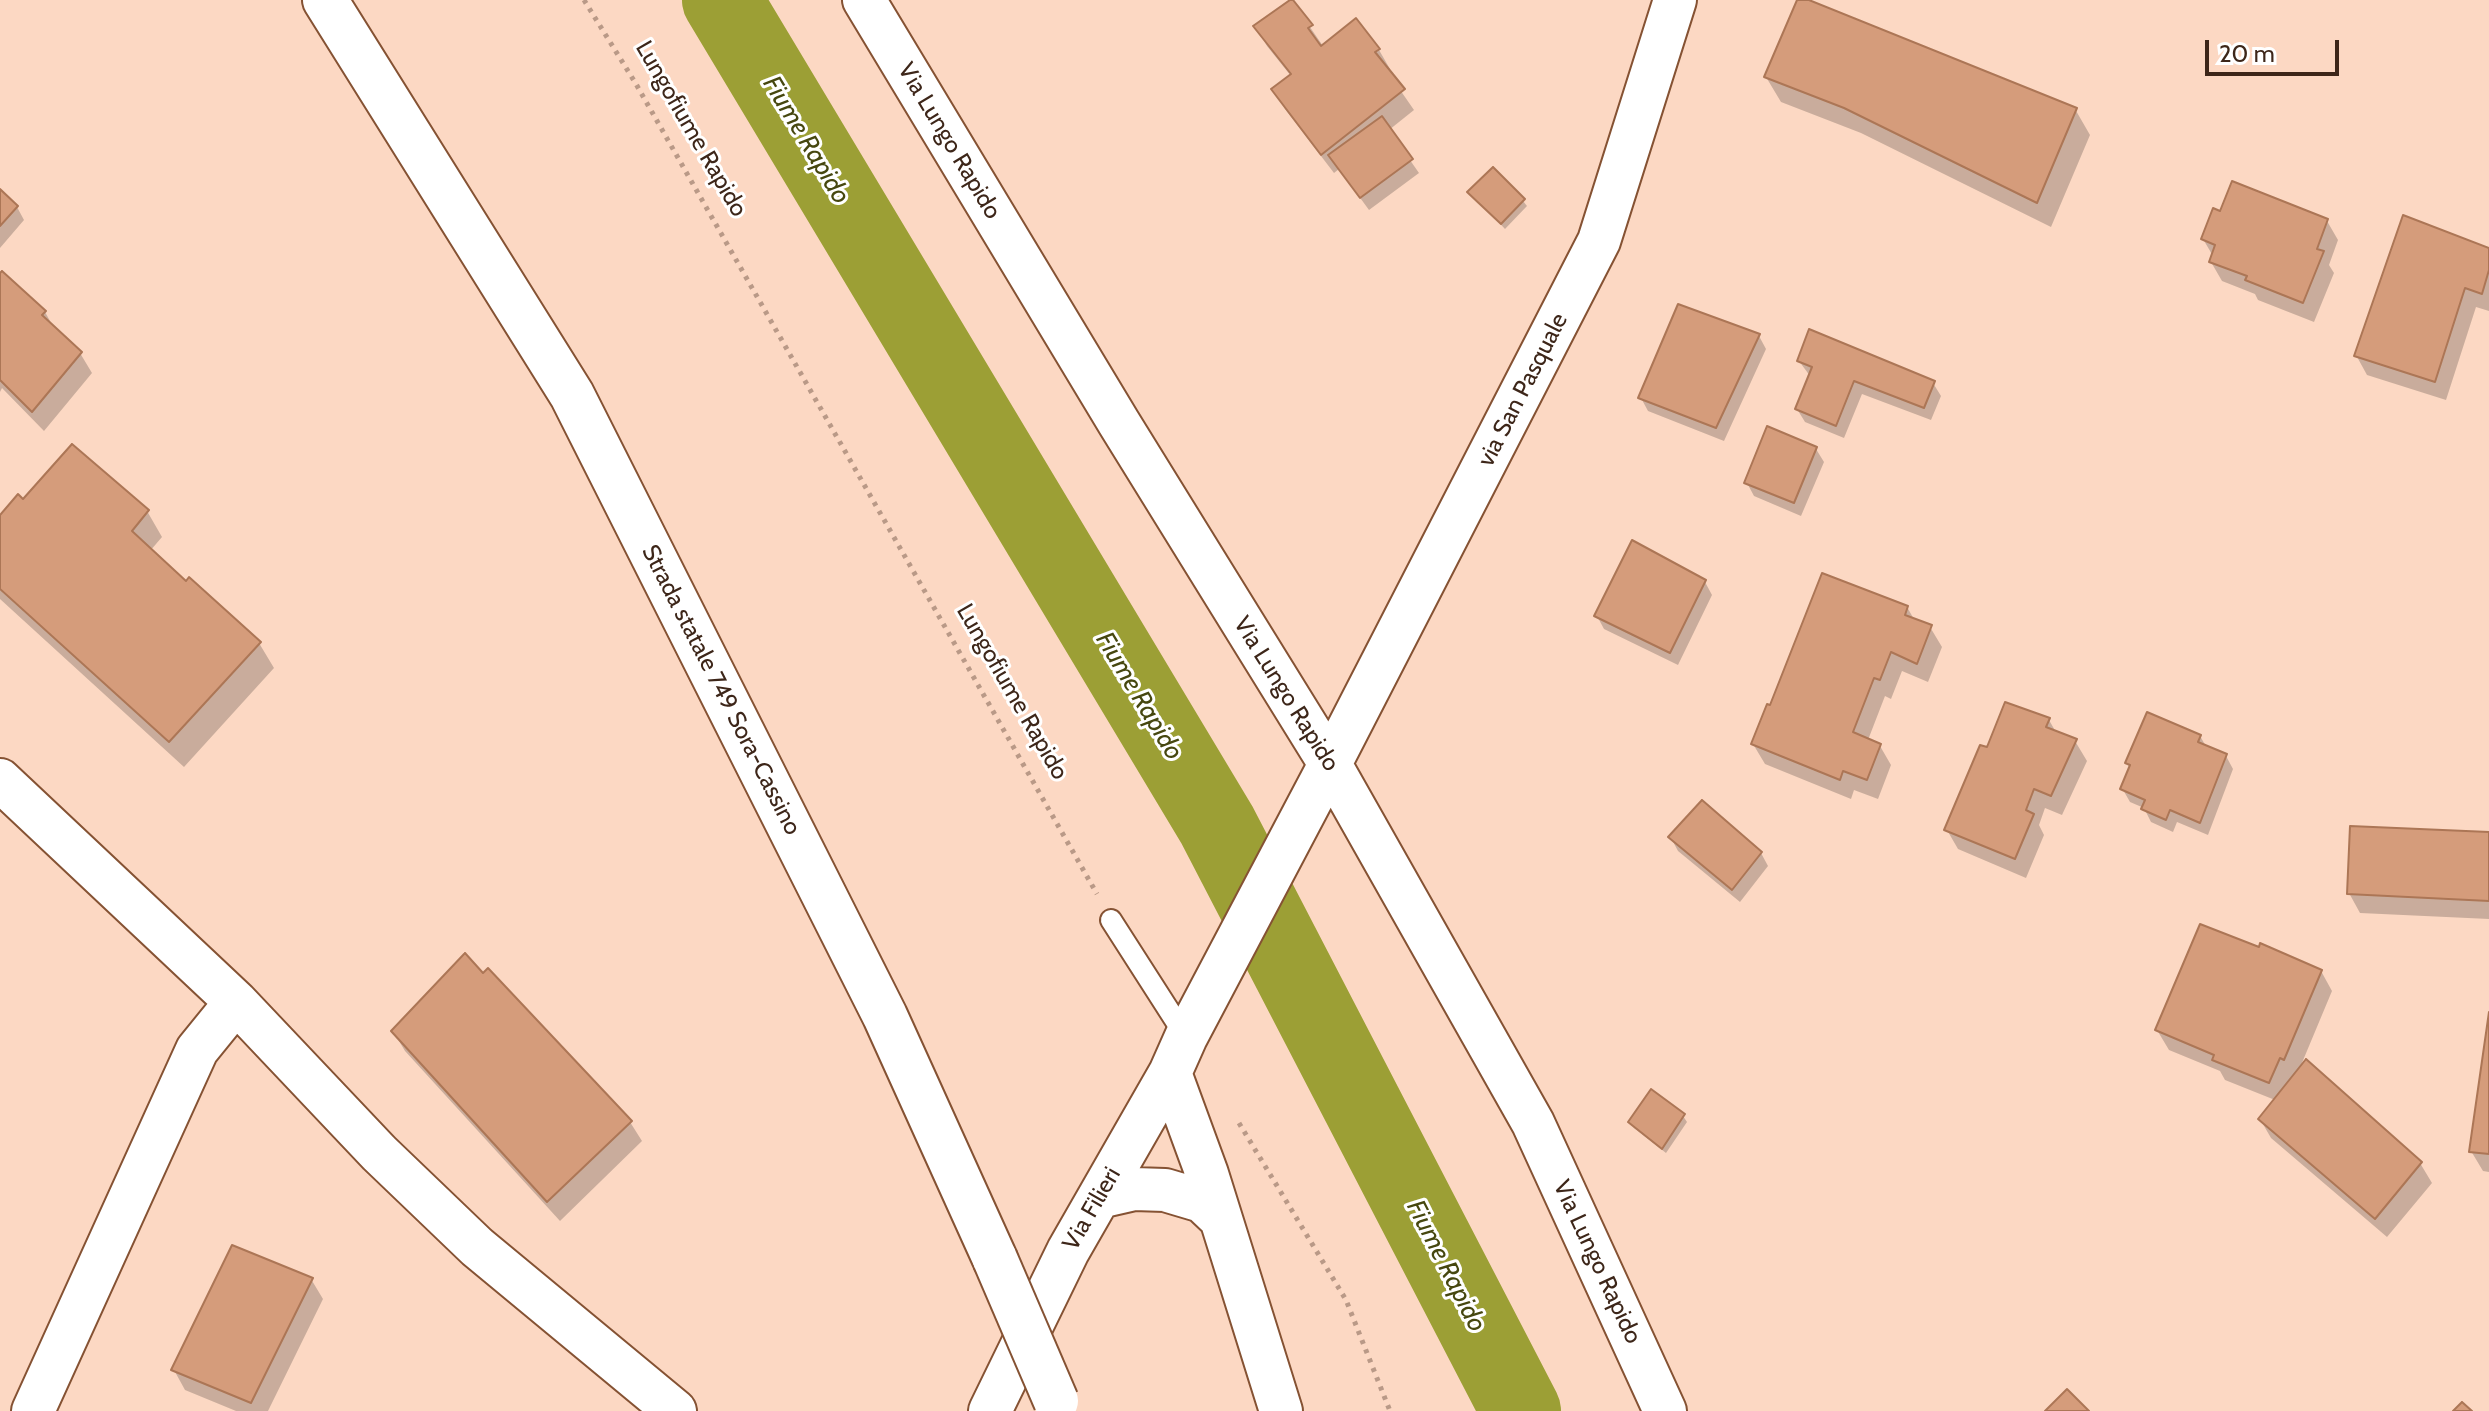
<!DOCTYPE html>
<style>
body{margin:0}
#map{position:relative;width:2489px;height:1411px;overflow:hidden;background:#fcd8c3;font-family:Cabin,sans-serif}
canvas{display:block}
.scale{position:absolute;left:2205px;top:40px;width:134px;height:36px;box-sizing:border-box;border:4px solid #3d2619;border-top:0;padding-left:10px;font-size:24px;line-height:28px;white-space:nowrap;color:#3d2619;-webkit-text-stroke:6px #fff;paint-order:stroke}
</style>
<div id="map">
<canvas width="2489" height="1411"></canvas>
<div class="scale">20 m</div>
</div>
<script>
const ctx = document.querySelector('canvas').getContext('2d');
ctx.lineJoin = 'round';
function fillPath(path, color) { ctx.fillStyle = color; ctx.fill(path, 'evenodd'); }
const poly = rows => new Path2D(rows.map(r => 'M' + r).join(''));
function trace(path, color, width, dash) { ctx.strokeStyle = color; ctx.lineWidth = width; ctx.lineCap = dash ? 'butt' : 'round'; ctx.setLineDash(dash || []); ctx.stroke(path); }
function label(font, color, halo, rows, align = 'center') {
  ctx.font = font + ' Cabin,sans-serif'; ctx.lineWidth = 6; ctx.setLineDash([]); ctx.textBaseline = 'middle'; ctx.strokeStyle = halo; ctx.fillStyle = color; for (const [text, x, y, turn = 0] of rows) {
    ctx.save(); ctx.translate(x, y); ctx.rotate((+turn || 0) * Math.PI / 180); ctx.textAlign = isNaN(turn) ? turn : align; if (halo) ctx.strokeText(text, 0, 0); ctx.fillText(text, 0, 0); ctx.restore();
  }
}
fillPath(poly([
 [1799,0,2075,109,2090,135,2051,227,1861,133,1781,102,1766,77],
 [1292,1,1323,46,1356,21,1379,50,1390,69,1387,71,1414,110,1389,130,1419,173,1369,210,1339,169,1334,173,1285,109,1274,89,1291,76,1267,46,1256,27],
 [0,192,17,207,24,220,0,248],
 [1470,192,1523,201,1527,206,1505,229],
 [2327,221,2338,240,2329,265,2334,273,2314,322,2258,300,2255,294,2222,281,2211,262,2213,256,2203,239],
 [2489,250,2489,311,2476,307,2446,400,2367,375,2356,355],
 [2,274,45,312,55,330,80,353,92,373,44,431,2,388,0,392,0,276],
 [1759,336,1766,349,1724,441,1648,411,1641,398],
 [1799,361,1933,383,1941,396,1931,420,1862,394,1844,438,1805,422,1797,409,1810,376],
 [1816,449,1824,462,1801,516,1754,496,1747,483],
 [24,501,147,511,162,537,150,551,186,584,259,643,274,668,184,767,0,599,0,518],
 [1705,582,1712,595,1678,665,1604,629,1597,616],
 [1907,607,1915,621,1930,627,1942,647,1928,682,1902,671,1891,699,1885,696,1868,740,1880,746,1891,765,1878,799,1854,790,1851,799,1765,764,1753,744],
 [2049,720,2057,734,2075,741,2087,761,2062,815,2045,808,2039,825,2044,835,2026,878,1958,849,1947,830],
 [2200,736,2207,748,2226,756,2233,769,2208,835,2177,822,2173,832,2151,822,2144,808,2130,802,2122,788,2130,768,2127,763],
 [2489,834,2489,919,2360,913,2349,893],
 [1671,838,1761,853,1768,866,1740,902,1678,851],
 [2321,971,2332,991,2299,1070,2420,1163,2432,1183,2387,1237,2271,1138,2260,1119,2275,1100,2225,1080,2220,1071,2169,1050,2157,1030],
 [483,975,630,1122,642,1141,560,1221,405,1051,393,1031],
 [2489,1026,2489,1172,2483,1171,2471,1151],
 [1683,1116,1687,1122,1666,1153,1634,1128,1630,1122],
 [311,1279,323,1299,268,1411,236,1411,185,1390,174,1370]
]), '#0003');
trace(poly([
 [722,0,1217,825,1521,1411]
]), '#9c9f35', 80);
const building = poly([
 [1290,0,1293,0,1313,25,1308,28,1321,46,1356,18,1380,49,1375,52,1405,89,1321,155,1271,89,1291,74,1253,26,1290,0],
 [1797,0,1809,0,2077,108,2037,203,1844,108,1764,77,1797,0],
 [1382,116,1413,159,1360,198,1328,155,1382,116],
 [1493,167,1525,199,1501,224,1467,192,1493,167],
 [2232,181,2328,219,2317,249,2324,251,2303,303,2245,280,2247,276,2209,262,2215,245,2201,239,2213,208,2220,211,2232,181],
 [0,189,18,206,0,226,0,189],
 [2403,215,2489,248,2489,270,2482,294,2465,288,2435,382,2354,356,2403,215],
 [2,271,46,311,42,315,82,352,32,412,0,380,0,273,2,271],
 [1678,304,1760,334,1716,428,1638,398,1678,304],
 [1809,329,1935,381,1924,408,1854,381,1836,426,1795,409,1812,367,1797,361,1809,329],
 [1767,426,1817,447,1794,503,1744,483,1767,426],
 [72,444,149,510,132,531,186,581,189,577,261,642,169,742,0,589,0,515,18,494,23,499,72,444],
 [1632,540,1706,580,1670,653,1594,616,1632,540],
 [1822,573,1908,606,1905,615,1932,625,1917,664,1891,652,1880,680,1874,678,1853,732,1881,744,1867,780,1843,771,1840,780,1751,744,1767,704,1770,705,1822,573],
 [2005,702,2050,718,2046,727,2077,739,2051,796,2034,789,2026,810,2034,814,2015,859,1944,830,1980,745,1987,747,2005,702],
 [2147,712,2201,735,2198,742,2227,754,2200,823,2170,810,2166,820,2141,809,2145,800,2120,789,2130,765,2125,763,2147,712],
 [1702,800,1762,852,1732,890,1668,837,1702,800],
 [2350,826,2489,832,2489,901,2347,894,2350,826],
 [2200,924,2259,947,2260,943,2322,970,2284,1060,2280,1058,2269,1083,2212,1060,2214,1055,2155,1030,2200,924],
 [465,953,483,973,488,968,632,1121,547,1202,391,1031,465,953],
 [2489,1012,2489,1154,2469,1152,2489,1012],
 [2306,1059,2422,1162,2375,1219,2258,1119,2306,1059],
 [1651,1089,1685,1114,1662,1149,1628,1122,1651,1089],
 [232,1245,313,1278,251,1403,171,1370,232,1245],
 [2067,1389,2089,1411,2045,1411,2067,1389],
 [2462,1402,2472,1411,2453,1411,2462,1402]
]);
fillPath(building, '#d59c7b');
trace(building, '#ac7656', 2);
const service = poly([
 [1111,920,1186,1037]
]);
const minor = poly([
 [864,0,1119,423,1330,764,1533,1123,1665,1411],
 [0,780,236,1002,379,1153,477,1247,675,1411],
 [1170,1073,1207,1174,1281,1411],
 [1099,1197,1134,1189,1165,1190,1202,1201,1221,1219],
 [33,1411,197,1050,236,1002],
 [990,1411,1068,1251,1170,1073,1186,1037,1330,764,1599,241,1675,0]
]);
const trunk = poly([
 [325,0,572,395,885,1016,995,1259]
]);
trace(service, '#855233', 24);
trace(minor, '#855233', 46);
trace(trunk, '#855233', 48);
trace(poly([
 [584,0,636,84,1097,894],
 [1239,1123,1346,1300,1390,1411]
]), '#b99987', 5, [4, 6]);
trace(service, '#fff', 20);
trace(minor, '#fff', 42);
trace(trunk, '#fff', 44);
const trunkBridge = poly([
 [995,1259,1056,1401]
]);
trace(trunkBridge, '#855233', 48, []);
trace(trunkBridge, '#fff', 44);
label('24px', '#3d2619', '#fff', [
 ["Lungofiume Rapido",691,129,60],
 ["Via Lungo Rapido",949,141,59],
 ["via San Pasquale",1523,390,-63],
 ["Strada statale 749 Sora-Cassino",721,690,63],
 ["Lungofiume Rapido",1012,692,60],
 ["Via Lungo Rapido",1286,694,58],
 ["Via Filieri",1092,1209,-60],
 ["Via Lungo Rapido",1597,1262,65]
]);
label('italic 26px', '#46470f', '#fff', [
 ["Fiume Rapido",806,140,59],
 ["Fiume Rapido",1139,696,59],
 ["Fiume Rapido",1446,1266,63]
]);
</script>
